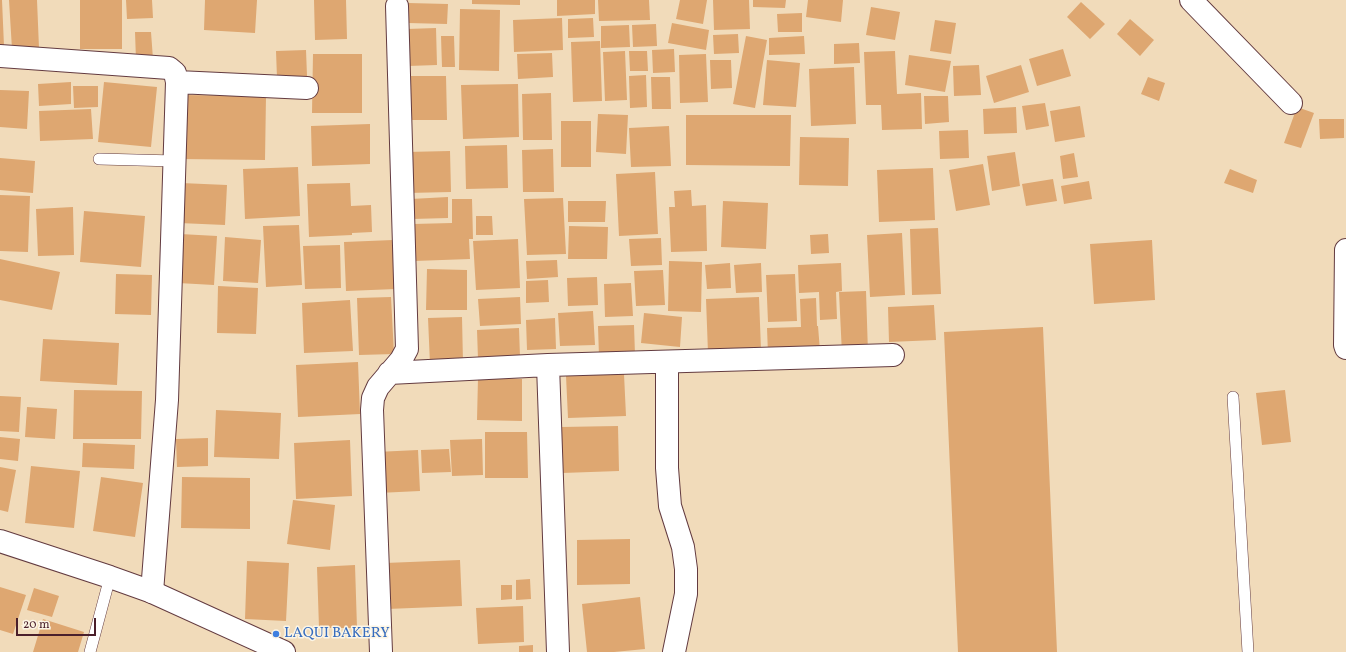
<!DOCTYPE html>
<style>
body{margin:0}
#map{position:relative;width:1346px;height:652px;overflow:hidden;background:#f1dbba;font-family:Vollkorn,serif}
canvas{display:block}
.scale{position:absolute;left:16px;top:618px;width:80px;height:18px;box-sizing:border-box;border:2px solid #4a1f2b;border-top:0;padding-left:5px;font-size:12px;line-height:14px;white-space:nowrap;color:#4a1f2b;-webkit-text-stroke:3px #fcf5e5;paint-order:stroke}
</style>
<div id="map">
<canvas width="1346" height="652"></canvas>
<div class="scale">20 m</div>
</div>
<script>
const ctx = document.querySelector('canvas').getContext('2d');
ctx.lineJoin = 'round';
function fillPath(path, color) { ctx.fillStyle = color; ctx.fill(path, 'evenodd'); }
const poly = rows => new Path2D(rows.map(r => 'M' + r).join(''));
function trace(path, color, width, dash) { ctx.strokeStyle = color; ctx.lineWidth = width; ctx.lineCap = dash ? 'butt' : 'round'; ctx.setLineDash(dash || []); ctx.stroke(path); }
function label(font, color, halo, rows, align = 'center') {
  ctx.font = font + ' Vollkorn,serif'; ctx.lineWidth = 3; ctx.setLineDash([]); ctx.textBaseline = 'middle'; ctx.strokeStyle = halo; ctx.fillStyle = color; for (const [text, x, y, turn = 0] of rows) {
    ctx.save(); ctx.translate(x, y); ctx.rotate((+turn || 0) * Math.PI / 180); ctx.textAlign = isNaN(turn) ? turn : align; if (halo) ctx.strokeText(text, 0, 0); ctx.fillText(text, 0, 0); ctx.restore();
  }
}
fillPath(poly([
 [0,0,2,0,4,46,0,46],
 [9,0,37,0,39,48,12,49],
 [80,0,122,0,122,49,80,49],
 [126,0,152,0,153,18,127,19],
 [205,0,257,0,255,33,204,30],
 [314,0,346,0,347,39,315,40],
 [472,0,520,0,520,5,472,4],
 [557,0,595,0,595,14,557,16],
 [598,0,649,0,650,20,599,21],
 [680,0,707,0,703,24,676,19],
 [713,0,749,0,750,29,714,30],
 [753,0,786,0,785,8,753,7],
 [808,0,843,0,841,22,806,17],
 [1081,2,1105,24,1090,39,1067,17],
 [408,3,448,4,447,24,408,23],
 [871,7,900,12,895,40,866,35],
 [460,9,500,10,499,71,459,70],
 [802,13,802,32,778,32,777,14],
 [562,18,563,50,514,52,513,20],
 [593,18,594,37,568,38,568,19],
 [1130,19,1154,40,1140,56,1117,34],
 [935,20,956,23,951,54,930,51],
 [672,23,709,30,706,50,668,43],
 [656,24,657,46,633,47,632,25],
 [629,25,630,47,601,48,601,26],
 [436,28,437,65,408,66,407,29],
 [135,32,151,32,153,59,136,60],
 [738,34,739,53,714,54,713,35],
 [441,36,454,36,455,67,442,67],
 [746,36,767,40,755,108,733,104],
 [804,36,805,54,769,55,769,38],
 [600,41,602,101,573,102,571,42],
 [859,43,860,63,834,64,834,44],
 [674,49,675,72,653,73,652,50],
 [1063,49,1071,76,1037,86,1029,59],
 [306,50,307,76,277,78,276,51],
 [625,51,627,100,605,101,603,52],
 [629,51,647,51,648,71,630,71],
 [895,51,897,94,921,93,922,129,882,130,881,105,866,105,864,52],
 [552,53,553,77,518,79,517,54],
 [313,54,362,54,362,113,312,113],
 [706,54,708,102,680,103,679,55],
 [909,55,951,61,945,92,905,85],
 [710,60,731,60,732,88,711,89],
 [767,60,800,63,796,107,763,105],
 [979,65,981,95,954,96,953,66],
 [1021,65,1029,92,994,103,986,76],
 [854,67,856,124,811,126,809,69],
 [646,75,647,107,630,108,629,76],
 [409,76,446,76,447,120,410,120],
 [651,77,670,77,671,109,652,109],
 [1148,77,1165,83,1159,101,1141,94],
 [71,82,71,104,39,106,38,84],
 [104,82,157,87,151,147,98,142],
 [518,84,519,137,463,139,461,85],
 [73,86,98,86,98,107,74,108],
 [0,90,29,91,27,129,0,127],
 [551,93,552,140,523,140,522,94],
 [181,95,266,96,265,160,180,159],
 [924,96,948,96,949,122,925,124],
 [1045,103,1049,126,1026,130,1022,106],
 [1080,106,1085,137,1055,142,1050,111],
 [1016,107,1017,133,984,134,983,109],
 [1297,107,1314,113,1301,148,1284,143],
 [91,109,93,139,40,141,39,111],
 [598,114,628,115,626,154,596,152],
 [686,115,791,115,790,166,686,165],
 [1319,119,1344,119,1344,138,1320,139],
 [561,121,591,121,591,167,561,167],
 [370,124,370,164,312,166,311,126],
 [669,126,671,166,631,167,629,128],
 [968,130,969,158,940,159,939,131],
 [800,137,849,138,848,186,799,185],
 [507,145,508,188,466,189,465,146],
 [553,149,554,192,523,192,522,150],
 [450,151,451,192,407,193,406,152],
 [1015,152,1020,186,992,191,987,156],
 [1074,153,1078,177,1063,179,1060,156],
 [0,158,35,161,33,193,0,190],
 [983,164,990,205,956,211,949,170],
 [298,167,300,216,245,219,243,169],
 [933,168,935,220,879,222,877,170],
 [1230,169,1257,180,1253,193,1224,183],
 [655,172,658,234,619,236,616,174],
 [1053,179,1057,201,1026,206,1022,184],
 [1089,181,1092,199,1064,204,1061,186],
 [181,183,227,185,225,225,179,223],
 [350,183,351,206,371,205,372,232,352,233,352,235,309,237,307,184],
 [691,190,692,206,706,205,707,251,671,252,669,207,675,207,674,191],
 [0,195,30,196,28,252,0,251],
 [448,197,448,218,412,219,411,199],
 [563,198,566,254,527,255,524,199],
 [452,199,472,199,473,239,469,239,470,259,414,261,413,224,452,223],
 [568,201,606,201,605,222,568,222],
 [723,201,768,203,766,249,721,247],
 [73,207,74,255,38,256,36,209],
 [84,211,145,216,141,267,80,262],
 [476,216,492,216,493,235,476,235],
 [299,225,302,285,266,287,263,226],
 [569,226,608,227,607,259,568,259],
 [938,228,941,294,912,295,910,229],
 [902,233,905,295,870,297,867,235],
 [180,234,217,236,214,285,178,283],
 [828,234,829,253,811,254,810,235],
 [225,237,261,240,258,283,223,281],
 [661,238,662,265,631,266,629,239],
 [518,239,520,288,476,290,473,241],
 [393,240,396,289,346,291,344,242],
 [1152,240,1155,300,1094,304,1090,244],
 [340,245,341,288,305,289,303,246],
 [0,259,60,272,52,310,0,300],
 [557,260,558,277,527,279,526,261],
 [669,261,702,262,701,312,668,311],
 [730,263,731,288,707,289,705,265],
 [761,263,762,292,736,293,734,265],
 [841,263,842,291,836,292,837,319,820,320,819,292,799,293,798,265],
 [427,269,467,270,467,310,426,310],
 [663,270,665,305,636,306,634,271],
 [116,274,152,275,151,315,115,314],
 [795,274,797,321,768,322,766,275],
 [597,277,598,305,568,306,567,278],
 [548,280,549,302,526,303,526,281],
 [631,283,633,316,605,317,604,284],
 [218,286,258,288,256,334,217,333],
 [866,291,868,353,842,354,839,292],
 [391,297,394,354,359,355,357,298],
 [520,297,521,324,480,326,478,299],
 [759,297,761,350,708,353,706,299],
 [816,298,817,326,818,326,820,351,768,354,767,328,801,327,800,299],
 [350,300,353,351,304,353,302,303],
 [934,305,936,340,889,342,888,307],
 [593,311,595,345,560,346,558,313],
 [644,313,682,317,680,347,641,343],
 [462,317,463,363,430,364,428,318],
 [555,318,556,349,527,350,526,320],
 [634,325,635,355,599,357,598,326],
 [1043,327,1057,652,958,652,944,332],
 [519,328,520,357,478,359,477,330],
 [43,339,119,343,117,385,40,381],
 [358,362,360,414,298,417,296,365],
 [624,374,626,416,568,418,566,376],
 [478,378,522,379,522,421,477,420],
 [74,390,142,391,141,439,73,439],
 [1285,390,1291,442,1262,445,1256,393],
 [0,396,21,397,19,432,0,431],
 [27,407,57,409,55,439,25,437],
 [216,410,281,413,279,459,214,457],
 [618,426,619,471,562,473,561,427],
 [485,432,527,432,528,478,485,478],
 [0,437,20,439,18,461,0,459],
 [208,438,208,466,177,467,176,439],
 [482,439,483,475,452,476,450,440],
 [350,440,352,496,296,499,294,443],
 [83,443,135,445,134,469,82,467],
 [449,449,451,472,422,473,421,450],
 [418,450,420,491,378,493,376,452],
 [31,466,80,471,74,528,25,523],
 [0,467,16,470,8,512,0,510],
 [101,477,143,483,135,537,93,531],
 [182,477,250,478,250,529,181,528],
 [293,500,335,505,330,550,287,544],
 [630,539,630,584,577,585,577,540],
 [460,560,462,606,387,609,385,563],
 [247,561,289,563,286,621,245,619],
 [355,565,357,628,319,628,317,567],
 [530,579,531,599,516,600,516,580],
 [501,585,512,585,512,599,501,600],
 [0,587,26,595,13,634,0,630],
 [34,588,59,596,52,617,27,610],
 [640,597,645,649,614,652,587,652,582,604],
 [523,606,524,642,478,644,476,608],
 [43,619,84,632,78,652,33,652],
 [533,645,533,652,519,652,519,646]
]), '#dea771');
const service = poly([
 [99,159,175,161],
 [1233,397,1248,652],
 [90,652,110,577]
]);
const minor = poly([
 [1191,0,1291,103],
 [0,56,169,68,175,73,177,82,167,400,152,592],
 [177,82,307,88],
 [1346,250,1345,345,1346,348],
 [667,362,667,468,670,506,683,547,686,569,686,594,674,652],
 [548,365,558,652],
 [389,373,548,365,893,355],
 [381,652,372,410,373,398,378,387,401,360,407,349,397,6]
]);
const tertiary = poly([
 [0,541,110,577,152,592,284,652]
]);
trace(service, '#633b40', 12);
trace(minor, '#633b40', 24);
trace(tertiary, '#633b40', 24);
trace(service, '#fff', 11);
trace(minor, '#fff', 22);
trace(tertiary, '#fff', 22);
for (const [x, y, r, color] of [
 [276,634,4,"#3f7fe0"]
]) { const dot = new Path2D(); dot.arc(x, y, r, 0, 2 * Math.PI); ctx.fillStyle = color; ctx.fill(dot); trace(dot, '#fcf5e5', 1.5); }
label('15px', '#366cbe', '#fcf5e5', [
 ["LAQUI BAKERY",284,634]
], 'left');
</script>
